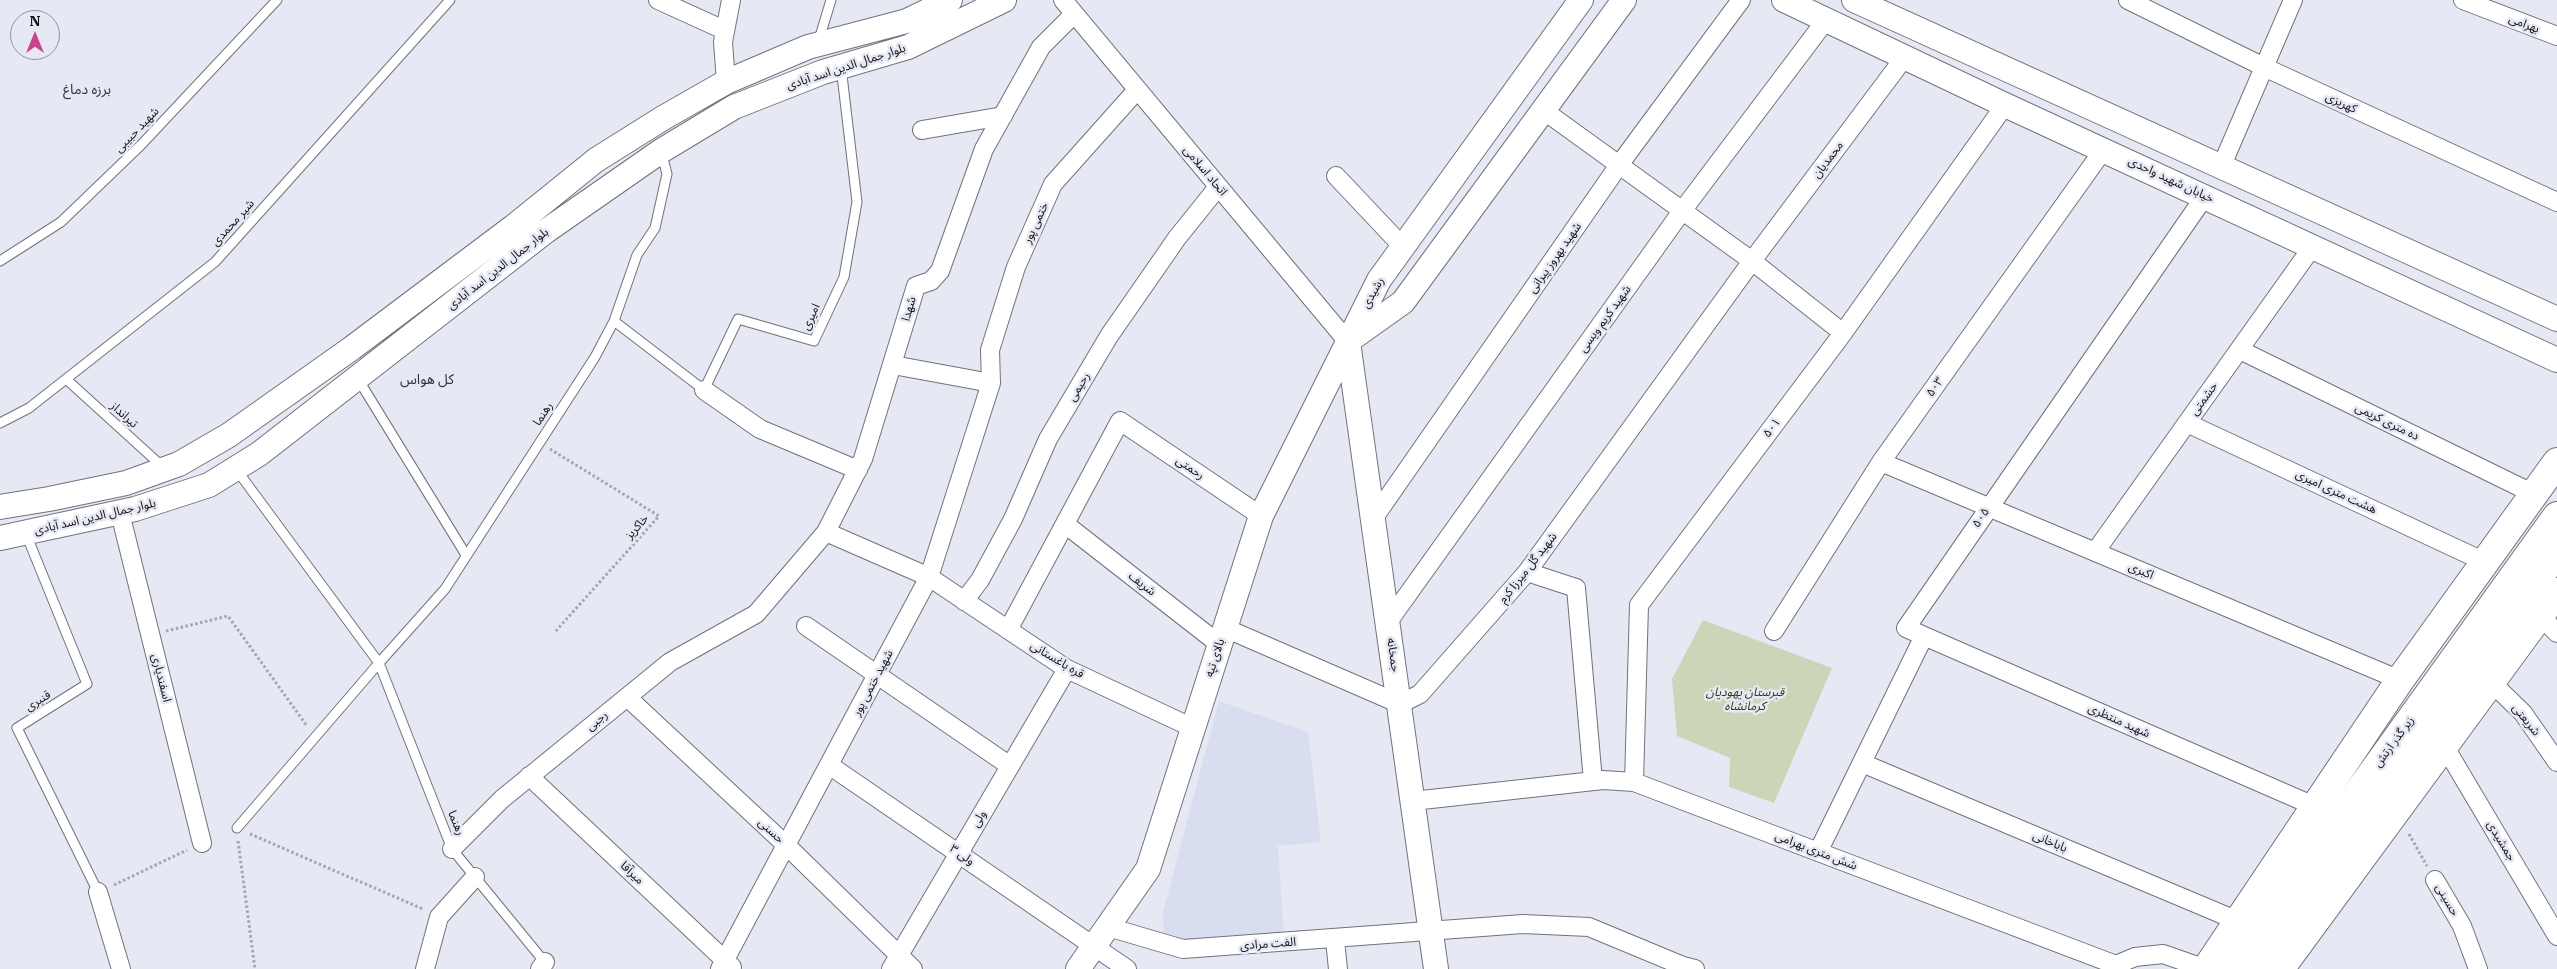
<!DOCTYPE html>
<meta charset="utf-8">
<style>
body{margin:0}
#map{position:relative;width:2557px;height:969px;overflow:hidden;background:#e6e8f4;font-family:"IBM Plex Serif",serif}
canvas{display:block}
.north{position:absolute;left:10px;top:10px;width:50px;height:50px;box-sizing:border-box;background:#e6e8f4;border:1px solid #92939c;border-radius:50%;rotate:0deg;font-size:14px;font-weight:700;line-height:20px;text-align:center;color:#131317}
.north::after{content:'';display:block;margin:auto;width:18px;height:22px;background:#c9458b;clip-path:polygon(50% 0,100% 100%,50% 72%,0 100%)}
</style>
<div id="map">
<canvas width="2557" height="969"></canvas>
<div class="north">N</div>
</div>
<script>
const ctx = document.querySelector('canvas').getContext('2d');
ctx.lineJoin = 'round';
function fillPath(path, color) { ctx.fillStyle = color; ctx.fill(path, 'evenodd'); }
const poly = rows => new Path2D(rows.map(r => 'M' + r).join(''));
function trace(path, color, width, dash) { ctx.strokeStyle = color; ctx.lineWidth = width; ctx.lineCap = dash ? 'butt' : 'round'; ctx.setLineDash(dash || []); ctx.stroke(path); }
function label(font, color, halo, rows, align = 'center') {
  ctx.font = font + ' "IBM Plex Serif","Noto Sans Arabic",serif'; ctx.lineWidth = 5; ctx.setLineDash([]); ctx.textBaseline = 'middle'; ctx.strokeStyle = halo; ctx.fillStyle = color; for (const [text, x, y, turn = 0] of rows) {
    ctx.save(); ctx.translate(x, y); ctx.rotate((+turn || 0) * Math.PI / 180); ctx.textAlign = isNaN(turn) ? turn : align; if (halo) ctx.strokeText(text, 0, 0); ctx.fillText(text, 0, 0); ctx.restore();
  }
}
fillPath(poly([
 [1219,701,1308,732,1321,842,1278,846,1284,938,1164,940,1163,912]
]), '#d9ddf0');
fillPath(poly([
 [1703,620,1832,668,1774,803,1729,787,1730,758,1677,736,1672,679]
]), '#cbd6b8');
const lane = poly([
 [818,43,831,0],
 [0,261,61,222,141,145,277,0],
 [614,321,704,390,738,319,814,341,844,277,857,202,841,67],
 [66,379,164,468],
 [358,379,466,555],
 [0,423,29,408,215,262,450,0],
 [236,469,379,663,237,828],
 [26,534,87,684,17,728,98,892],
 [547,965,452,849,379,663,445,589,595,357,614,321,637,255,655,228,667,174,661,151]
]);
const street = poly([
 [658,0,724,30],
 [1063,0,1348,342],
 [2128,0,2266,68,2557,202],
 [2463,0,2557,36],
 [726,82,723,42,731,0],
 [1543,110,1752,261,1843,333],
 [922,130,1003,116],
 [2222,165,2293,0],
 [1336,176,1403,247],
 [2240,350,2534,494],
 [893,365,991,383],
 [704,390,760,429,858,470],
 [2187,423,2485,562],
 [1881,462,2400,680],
 [120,513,202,843],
 [1373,519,1619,165,1741,0],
 [1065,524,1219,644],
 [826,532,929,577,1067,669,1193,728],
 [2095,552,2313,246],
 [1527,572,1576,588,1593,781],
 [964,601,980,580,1013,519,1048,439,1109,336,1177,238,1218,187],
 [2540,615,2557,633],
 [1388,622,1682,211,1826,20],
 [806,626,1010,766],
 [1225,628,1400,704,1420,694,1527,572,1752,261,1904,58],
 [1008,630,1120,421,1261,516],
 [1774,631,1881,462,2104,149],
 [1924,636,2314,806],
 [2491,682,2523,713,2557,762],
 [627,697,786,845,913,969],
 [2445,747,2557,936],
 [1862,763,2238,921],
 [829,765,1127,969],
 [529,776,732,967],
 [1634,782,1639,605,1843,333,2005,105],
 [1413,801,1603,780,1634,782,2116,965,2135,957,2163,954,2206,969],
 [452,849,502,799,670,662,756,614,826,532,863,459,916,286,931,281,940,271,984,149,1041,47,1074,14],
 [1818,852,1924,636,1906,628,2205,196],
 [2435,880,2462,926,2478,969],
 [98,892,121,969],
 [1108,927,1183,949,1523,924,1589,927,1683,966,1695,969],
 [1335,940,1338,969],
 [425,969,439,917,475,877],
 [540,969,545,962],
 [720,969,929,577,991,383,990,350,1016,267,1053,184,1137,90],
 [891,969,1067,669]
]);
const secondary = poly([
 [1784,0,2005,105,2557,360],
 [1854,0,2557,319],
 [1351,339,1403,302,1624,0],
 [1348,342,1436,969],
 [0,507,49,499,126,483,179,464,229,435,352,348,513,227,596,160,663,118,726,82,808,47,907,21,950,0],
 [0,538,135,509,209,485,259,454,546,231,661,151,734,107,823,72,908,47,1004,0],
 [1078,969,1148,869,1261,516,1379,280,1581,0]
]);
const primary = poly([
 [2206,969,2400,680,2557,462],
 [2280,969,2557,592]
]);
const highway = poly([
 [2231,969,2557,516],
 [2256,969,2557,552]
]);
trace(lane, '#70727c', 11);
trace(street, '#70727c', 20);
trace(secondary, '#70727c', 26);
trace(primary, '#70727c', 30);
trace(highway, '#70727c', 30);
trace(poly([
 [550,449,659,516,554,633],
 [166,631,228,616,307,726],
 [250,834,423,909],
 [2409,834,2427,866],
 [238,841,255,969],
 [114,885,187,850]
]), '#a4a5af', 3, [2.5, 2.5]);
trace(lane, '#fff', 9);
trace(street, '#fff', 18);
trace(secondary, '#fff', 24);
trace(primary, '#fff', 28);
trace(highway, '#fff', 28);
label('12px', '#131317', '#e6e8f4', [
 ["بهرامی",2524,24,21],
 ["بلوار جمال الدین اسد آبادی",846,67,-18],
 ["کهریزی",2341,103,25],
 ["شهید حبیبی",137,130,-46],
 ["محمدیان",1828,160,-53],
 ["اتحاد اسلامی",1205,171,50],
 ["خیابان شهید واحدی",2171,180,25],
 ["شیر محمدی",233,223,-48],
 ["ختمی پور",1036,223,-65],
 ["شهید بهروز پیرانی",1555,258,-55],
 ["بلوار جمال الدین اسد آبادی",498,269,-38],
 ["رشیدی",1373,293,-61],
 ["شهدا",909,309,-74],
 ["امیری",811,317,-65],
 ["شهید کریم ویسی",1605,319,-54],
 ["رحیمی",1079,387,-59],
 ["۵۰۳",1935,387,-55],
 ["حشمتی",2204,399,-54],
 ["رهنما",543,414,-57],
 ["تیرانداز",124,415,42],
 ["ده متری کریمی",2387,422,26],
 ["۵۰۱",1772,428,-53],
 ["رحمتی",1190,468,34],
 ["هشت متری امیری",2336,492,25],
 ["بلوار جمال الدین اسد آبادی",95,517,-13],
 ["۵۰۵",1981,518,-56],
 ["خاکریز",637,527,-48],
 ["شهید گل میرزا کرم",1528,568,-52],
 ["اکبری",2141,571,23],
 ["شریف",1142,584,38],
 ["جمخانه",1393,655,82],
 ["بالای تپه",1215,658,-72],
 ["قره باغستانی",1057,660,31],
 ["اسفندیاری",161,678,76],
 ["شهید ختمی پور",873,683,-62],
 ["قنبری",38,701,-32],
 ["شریعتی",2526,720,51],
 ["رجبی",597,721,-39],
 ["شهید منتظری",2119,721,24],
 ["زیر گذر ارتش",2394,742,-54],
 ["ولی",979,819,-60],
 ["رهنما",456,823,68],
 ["حسنی",771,831,43],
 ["جمشیدی",2501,841,59],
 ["باباخانی",2050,842,23],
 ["شش متری بهرامی",1816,851,21],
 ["ولی ۳",962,855,34],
 ["میرآقا",632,873,43],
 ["حسینی",2447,900,60],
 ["الفت مرادی",1268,944,-4]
]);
label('italic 12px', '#2e3c0c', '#e6e8f4', [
 ["قبرستان یهودیان",1745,693],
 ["کرمانشاه",1745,707]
]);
label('14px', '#2f3039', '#e6e8f4', [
 ["برزه دماغ",87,90],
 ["کل هواس",427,380]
]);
</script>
